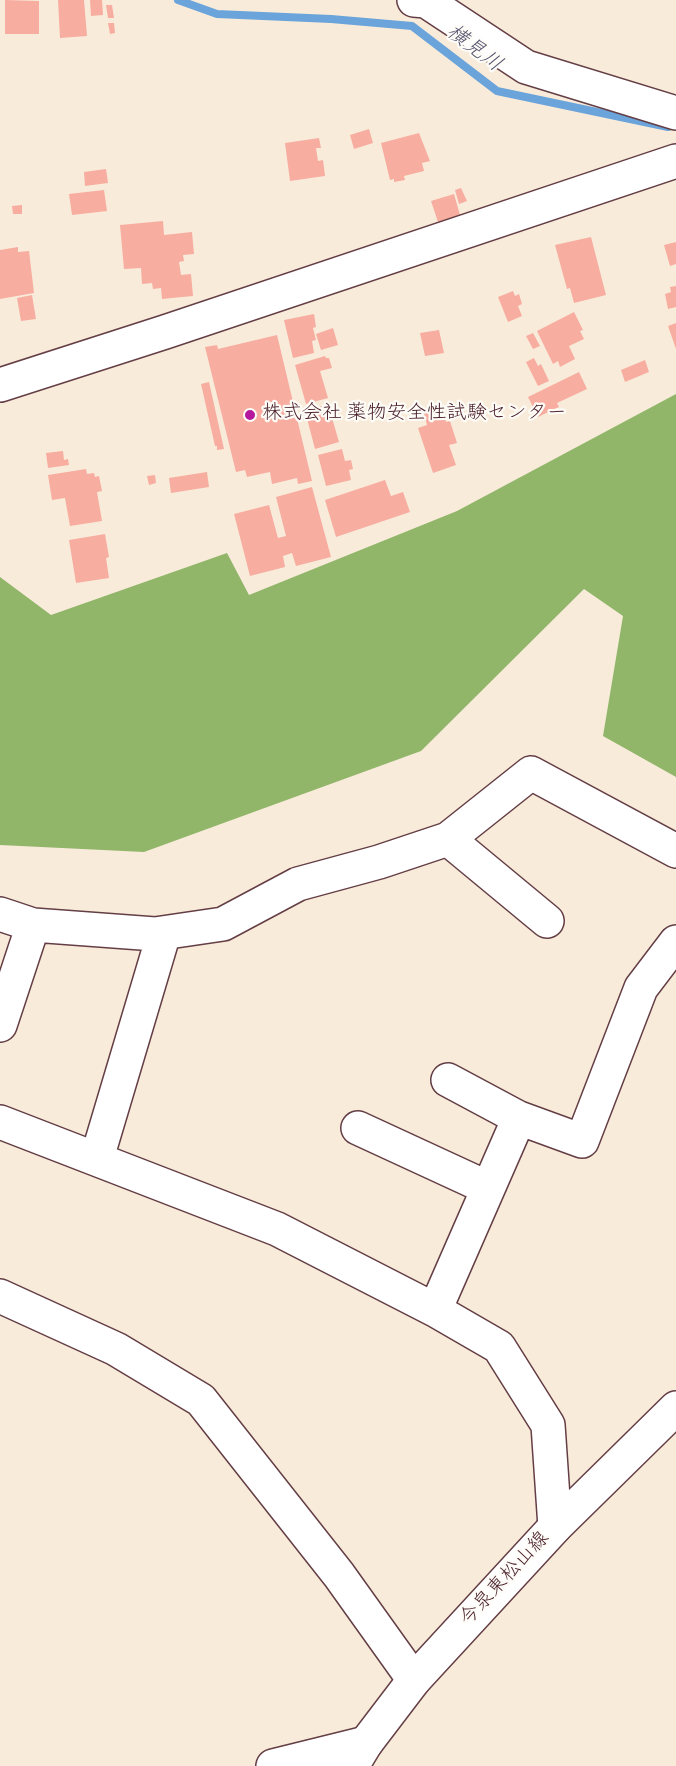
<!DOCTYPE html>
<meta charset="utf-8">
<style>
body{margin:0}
canvas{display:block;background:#f8ebda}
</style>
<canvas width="676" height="1766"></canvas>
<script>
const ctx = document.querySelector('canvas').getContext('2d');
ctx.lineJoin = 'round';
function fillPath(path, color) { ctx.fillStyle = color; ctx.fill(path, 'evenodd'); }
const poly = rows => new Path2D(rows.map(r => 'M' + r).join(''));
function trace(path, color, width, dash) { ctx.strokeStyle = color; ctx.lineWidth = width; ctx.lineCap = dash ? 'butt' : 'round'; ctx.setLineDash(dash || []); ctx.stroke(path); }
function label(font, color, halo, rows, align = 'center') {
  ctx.font = font + ' "Gochi Hand","Klee One",sans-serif'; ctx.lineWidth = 4.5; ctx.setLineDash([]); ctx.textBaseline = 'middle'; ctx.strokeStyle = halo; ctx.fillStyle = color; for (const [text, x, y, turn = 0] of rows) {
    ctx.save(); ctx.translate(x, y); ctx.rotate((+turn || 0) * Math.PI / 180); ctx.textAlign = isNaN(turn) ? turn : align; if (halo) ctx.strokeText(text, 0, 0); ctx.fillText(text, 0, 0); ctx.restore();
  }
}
fillPath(poly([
 [676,394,676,777,603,736,623,616,584,589,421,751,144,852,0,845,0,577,51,615,227,553,249,595,457,511]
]), '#91b66a');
trace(poly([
 [178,0,217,14,331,19,412,26,497,91,668,127]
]), '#6ba4da', 8);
fillPath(poly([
 [5,0,39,1,39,34,5,34],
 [58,0,84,0,87,36,60,38],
 [90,0,102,0,103,15,91,16],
 [106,5,112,5,114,18,108,18],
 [108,23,114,23,115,33,110,34],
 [369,129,373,143,354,149,350,135],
 [419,133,430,161,422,163,424,171,404,176,405,180,394,182,394,179,390,180,381,143],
 [319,138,321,148,316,148,318,161,323,160,325,176,290,181,285,143],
 [106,169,108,183,85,186,84,172],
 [461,188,467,201,459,204,455,190],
 [104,190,107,211,72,215,69,194],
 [454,194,460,215,438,222,431,201],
 [22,205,22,214,13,214,12,206],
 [163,221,164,235,192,232,194,254,183,255,184,261,179,262,181,275,191,274,193,296,162,299,161,288,153,289,152,283,142,284,141,268,124,269,120,225],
 [591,237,606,295,574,303,570,288,567,289,555,245],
 [676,242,676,264,670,266,664,245],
 [18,247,18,252,29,251,34,293,0,299,0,250],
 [676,286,676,307,668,309,665,294,671,292,670,287],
 [513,291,515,296,519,294,522,304,518,306,522,316,508,322,498,297],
 [32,295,36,319,21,321,17,298],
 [574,312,583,330,580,331,584,339,569,346,575,359,560,367,558,361,553,364,537,331],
 [314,314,316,327,313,328,316,340,312,341,314,353,293,358,284,320],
 [676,323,676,349,668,326],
 [333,328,338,345,321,350,316,334],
 [439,330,444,353,425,356,420,333],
 [533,333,540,346,533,349,526,336],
 [277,335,312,481,298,484,297,478,272,484,270,472,247,477,245,470,236,472,205,347,217,345,218,349],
 [325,356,326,358,329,358,332,368,320,371,328,398,306,404,295,365],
 [534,358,538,366,541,364,549,381,538,386,526,362],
 [645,360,649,372,625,382,621,370],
 [579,372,587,389,557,403,559,407,538,417,528,397],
 [209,382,224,449,217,450,217,446,215,446,201,384],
 [328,404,339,442,315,449,305,411],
 [442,407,446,422,450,421,457,443,449,445,456,465,433,473,418,428,427,425,424,413],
 [342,449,345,461,351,460,353,469,349,470,351,480,326,486,318,455],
 [63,451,64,460,68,459,69,465,48,468,46,453],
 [86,469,87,474,94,473,95,477,99,476,102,491,97,492,102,521,70,526,65,498,52,500,48,475],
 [207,472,209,487,171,493,169,478],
 [155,475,156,483,149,485,147,476],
 [385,480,391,496,403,492,410,512,336,537,325,500],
 [312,487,331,557,296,566,292,553,283,556,285,567,250,576,234,514,269,505,278,538,286,536,276,497],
 [105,534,109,557,106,558,109,578,76,583,69,540]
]), '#f8ada1');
const minor = poly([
 [414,0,426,1,526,67,676,113],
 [0,385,165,332,676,161],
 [448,839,547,921],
 [0,914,33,925,155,934,223,924,298,884,379,862,448,839,531,773,676,851],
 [0,1025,33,925],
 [448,1080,519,1118,582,1141,641,988,676,942],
 [0,1122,277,1229,435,1310,499,1347,548,1425,555,1527],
 [358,1128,488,1188],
 [97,1158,164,933],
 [0,1296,116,1349,201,1400,339,1575,414,1680],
 [435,1310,519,1118],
 [273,1766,366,1743]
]);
const major = poly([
 [352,1766,366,1743,414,1680,555,1527,676,1408]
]);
trace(minor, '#643e45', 36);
trace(major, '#643e45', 36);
trace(minor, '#fff', 33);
trace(major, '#fff', 33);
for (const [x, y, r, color] of [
 [250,415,6,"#b5179e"]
]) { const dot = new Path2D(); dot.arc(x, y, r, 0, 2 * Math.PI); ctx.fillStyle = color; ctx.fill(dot); trace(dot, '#fdfcf7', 2); }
label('20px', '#4a1f2b', '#fdfcf7', [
 ["株式会社 薬物安全性試験センター",262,415]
], 'left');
label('20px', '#4a1f2b', '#fdfcf7', [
 ["今泉東松山線",506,1580,-47]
]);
label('italic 21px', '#575471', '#fdfcf7', [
 ["横見川",473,50,37]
]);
</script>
